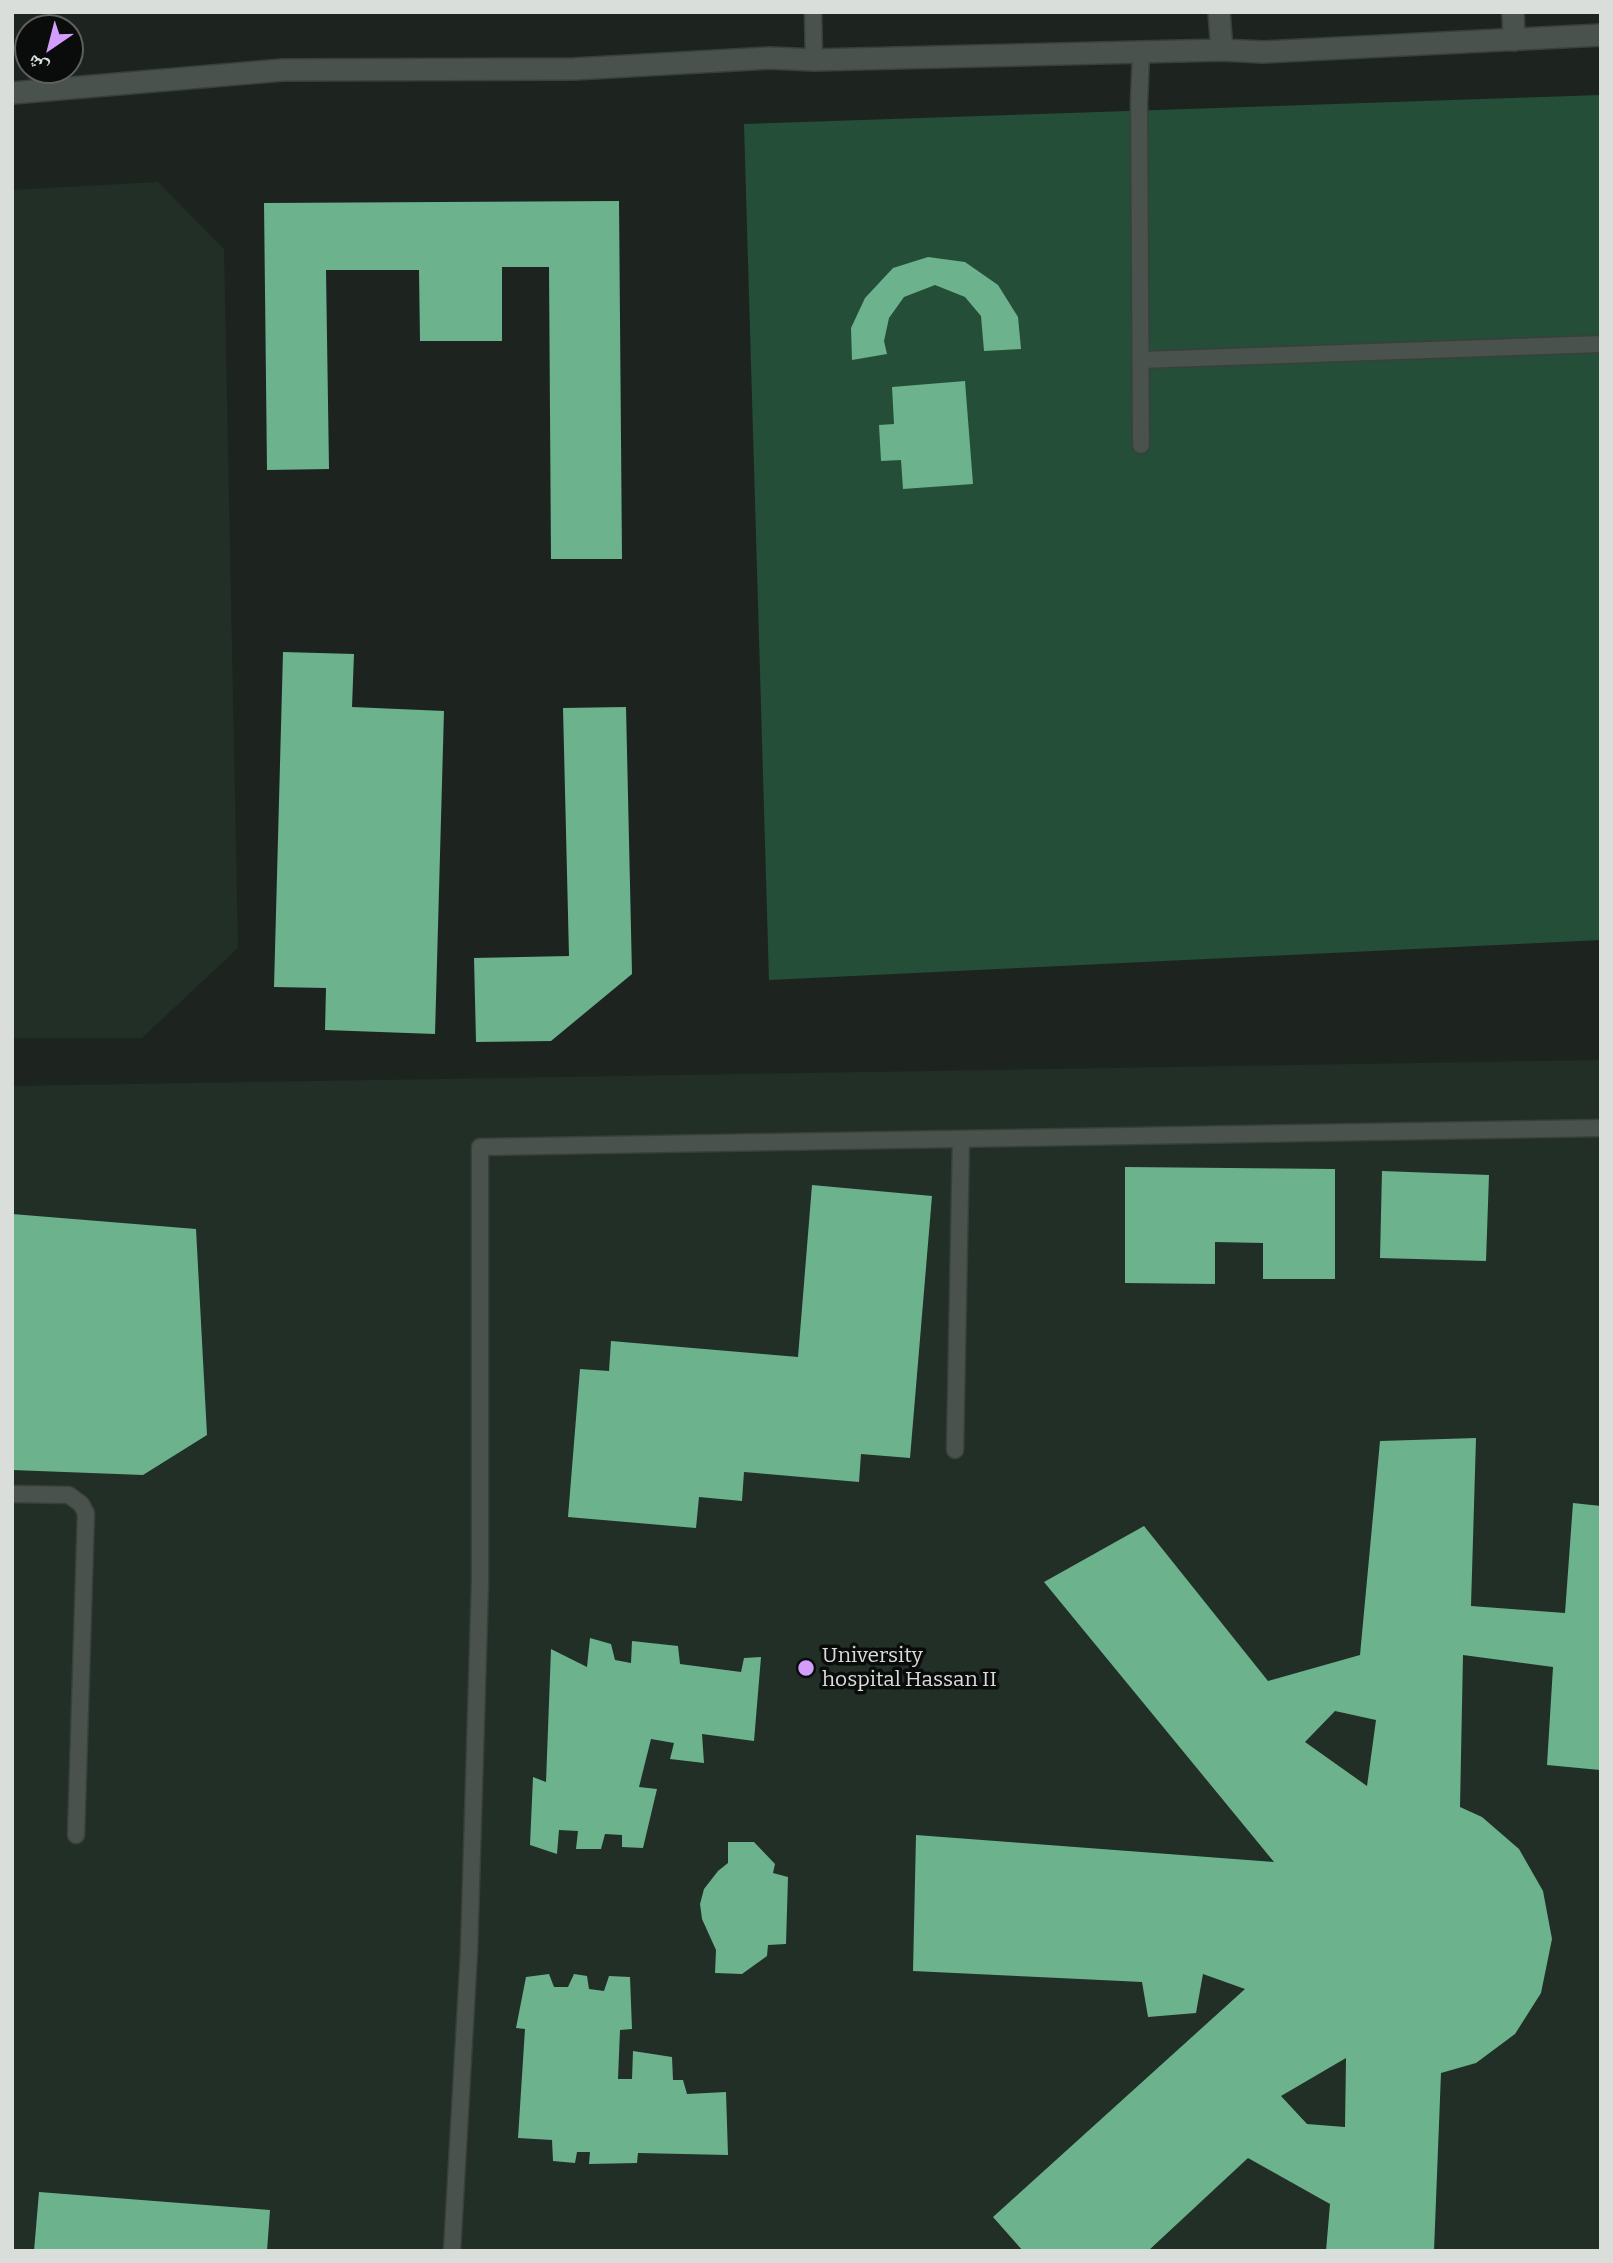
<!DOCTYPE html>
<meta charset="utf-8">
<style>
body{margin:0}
#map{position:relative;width:1613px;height:2263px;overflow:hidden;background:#1d2420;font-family:Bitter,"Noto Naskh Arabic",serif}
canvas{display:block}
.frame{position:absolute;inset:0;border:14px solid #dadedb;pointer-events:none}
.north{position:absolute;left:14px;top:14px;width:70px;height:70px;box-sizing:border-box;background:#090c0b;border:2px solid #5d605e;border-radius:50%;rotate:215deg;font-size:19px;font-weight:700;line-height:28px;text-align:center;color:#dadedb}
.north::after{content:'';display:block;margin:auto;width:24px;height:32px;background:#d39cfd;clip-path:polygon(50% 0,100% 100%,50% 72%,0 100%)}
</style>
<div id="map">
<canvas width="1613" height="2263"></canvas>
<div class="frame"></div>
<div class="north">ش</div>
</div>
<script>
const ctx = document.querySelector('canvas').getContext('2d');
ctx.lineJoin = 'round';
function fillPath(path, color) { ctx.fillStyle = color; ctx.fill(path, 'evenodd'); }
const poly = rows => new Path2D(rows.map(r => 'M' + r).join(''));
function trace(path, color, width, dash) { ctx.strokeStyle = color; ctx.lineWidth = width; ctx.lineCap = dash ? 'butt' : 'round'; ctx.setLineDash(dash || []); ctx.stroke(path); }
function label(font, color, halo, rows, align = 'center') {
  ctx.font = font + ' Bitter,serif'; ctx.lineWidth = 7; ctx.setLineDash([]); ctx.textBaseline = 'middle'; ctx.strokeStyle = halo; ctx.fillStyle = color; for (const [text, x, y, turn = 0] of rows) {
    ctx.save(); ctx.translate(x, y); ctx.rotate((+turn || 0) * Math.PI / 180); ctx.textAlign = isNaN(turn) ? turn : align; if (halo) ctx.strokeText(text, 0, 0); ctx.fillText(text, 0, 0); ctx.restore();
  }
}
fillPath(poly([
 [158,182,224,249,238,948,142,1038,12,1038,12,190],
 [1601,1060,1601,2251,12,2251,12,1086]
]), '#212f27');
fillPath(poly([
 [1601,95,1601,940,769,980,744,124]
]), '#254e39');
fillPath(poly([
 [619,201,622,559,551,559,549,267,502,267,502,341,420,341,419,270,326,270,329,469,267,470,264,203],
 [928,257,965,262,998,285,1018,317,1021,349,984,351,981,316,965,297,935,285,904,297,889,318,884,341,887,354,852,360,851,328,865,298,893,268],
 [965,381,973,484,903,489,901,460,881,461,879,425,894,424,892,387],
 [283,652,354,654,352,707,444,711,435,1034,325,1030,326,988,274,987],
 [626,707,632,974,551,1041,476,1042,474,958,569,956,563,708],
 [1125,1167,1335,1169,1335,1279,1263,1279,1263,1243,1215,1242,1215,1284,1125,1283],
 [1382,1171,1489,1175,1486,1261,1380,1258],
 [812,1185,932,1196,910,1458,861,1454,859,1482,744,1472,742,1501,699,1497,696,1528,568,1517,580,1369,609,1371,611,1341,798,1357],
 [12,1214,196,1229,207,1435,143,1475,12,1470],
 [1476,1438,1471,1606,1565,1613,1573,1503,1601,1506,1601,1765,1600,1770,1547,1765,1553,1667,1463,1655,1460,1807,1482,1817,1519,1849,1543,1891,1552,1939,1541,1993,1515,2034,1476,2063,1441,2073,1434,2251,1326,2251,1330,2204,1248,2158,1148,2251,1023,2251,993,2217,1245,1989,1203,1974,1196,2013,1148,2017,1142,1982,913,1971,916,1835,1274,1862,1044,1582,1144,1526,1268,1681,1360,1655,1380,1441],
 [1335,1711,1376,1720,1367,1786,1305,1742],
 [1346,2058,1345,2127,1307,2124,1281,2096],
 [590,1638,611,1644,615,1660,631,1663,632,1641,678,1646,680,1664,741,1672,744,1658,761,1657,754,1741,702,1734,704,1763,670,1759,674,1743,651,1739,639,1787,657,1789,643,1848,622,1847,622,1835,605,1834,601,1849,576,1849,578,1831,559,1830,557,1854,530,1845,533,1777,546,1782,551,1649,587,1667],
 [728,1842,754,1842,775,1864,773,1873,788,1877,786,1944,768,1945,767,1956,742,1974,715,1973,716,1950,702,1919,700,1904,704,1889,718,1871,728,1863],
 [549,1974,554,1987,568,1987,574,1974,587,1976,589,1989,604,1991,609,1976,630,1977,632,2029,620,2030,618,2079,632,2079,633,2051,672,2057,673,2080,683,2080,687,2094,726,2092,728,2155,638,2153,637,2163,589,2164,590,2152,577,2152,575,2163,553,2161,552,2140,518,2138,525,2029,516,2028,526,1977],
 [39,2192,270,2210,267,2251,34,2251]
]), '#6cb28c');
const service = poly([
 [813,12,814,60],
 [1141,54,1139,102,1141,445],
 [1141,360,1601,344],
 [955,1450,961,1139],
 [12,1494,69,1495,81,1504,86,1513,76,1835],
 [452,2251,469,1952,480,1582,480,1147,1601,1128]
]);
const minor = poly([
 [1219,12,1222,50],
 [1513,12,1514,40],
 [12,93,283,70,574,69,770,58,814,60,1222,50,1263,52,1601,35]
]);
trace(service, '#3a3f3c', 19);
trace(minor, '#3a3f3c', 24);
trace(service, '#4a524d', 16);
trace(minor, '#4a524d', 21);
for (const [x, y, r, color] of [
 [806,1668,9,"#d39cfd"]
]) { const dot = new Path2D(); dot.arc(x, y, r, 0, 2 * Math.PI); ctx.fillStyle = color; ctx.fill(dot); trace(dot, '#090c0b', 2.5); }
label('21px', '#dadedb', '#090c0b', [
 ["University",822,1656],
 ["hospital Hassan II",822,1680]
], 'left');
</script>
